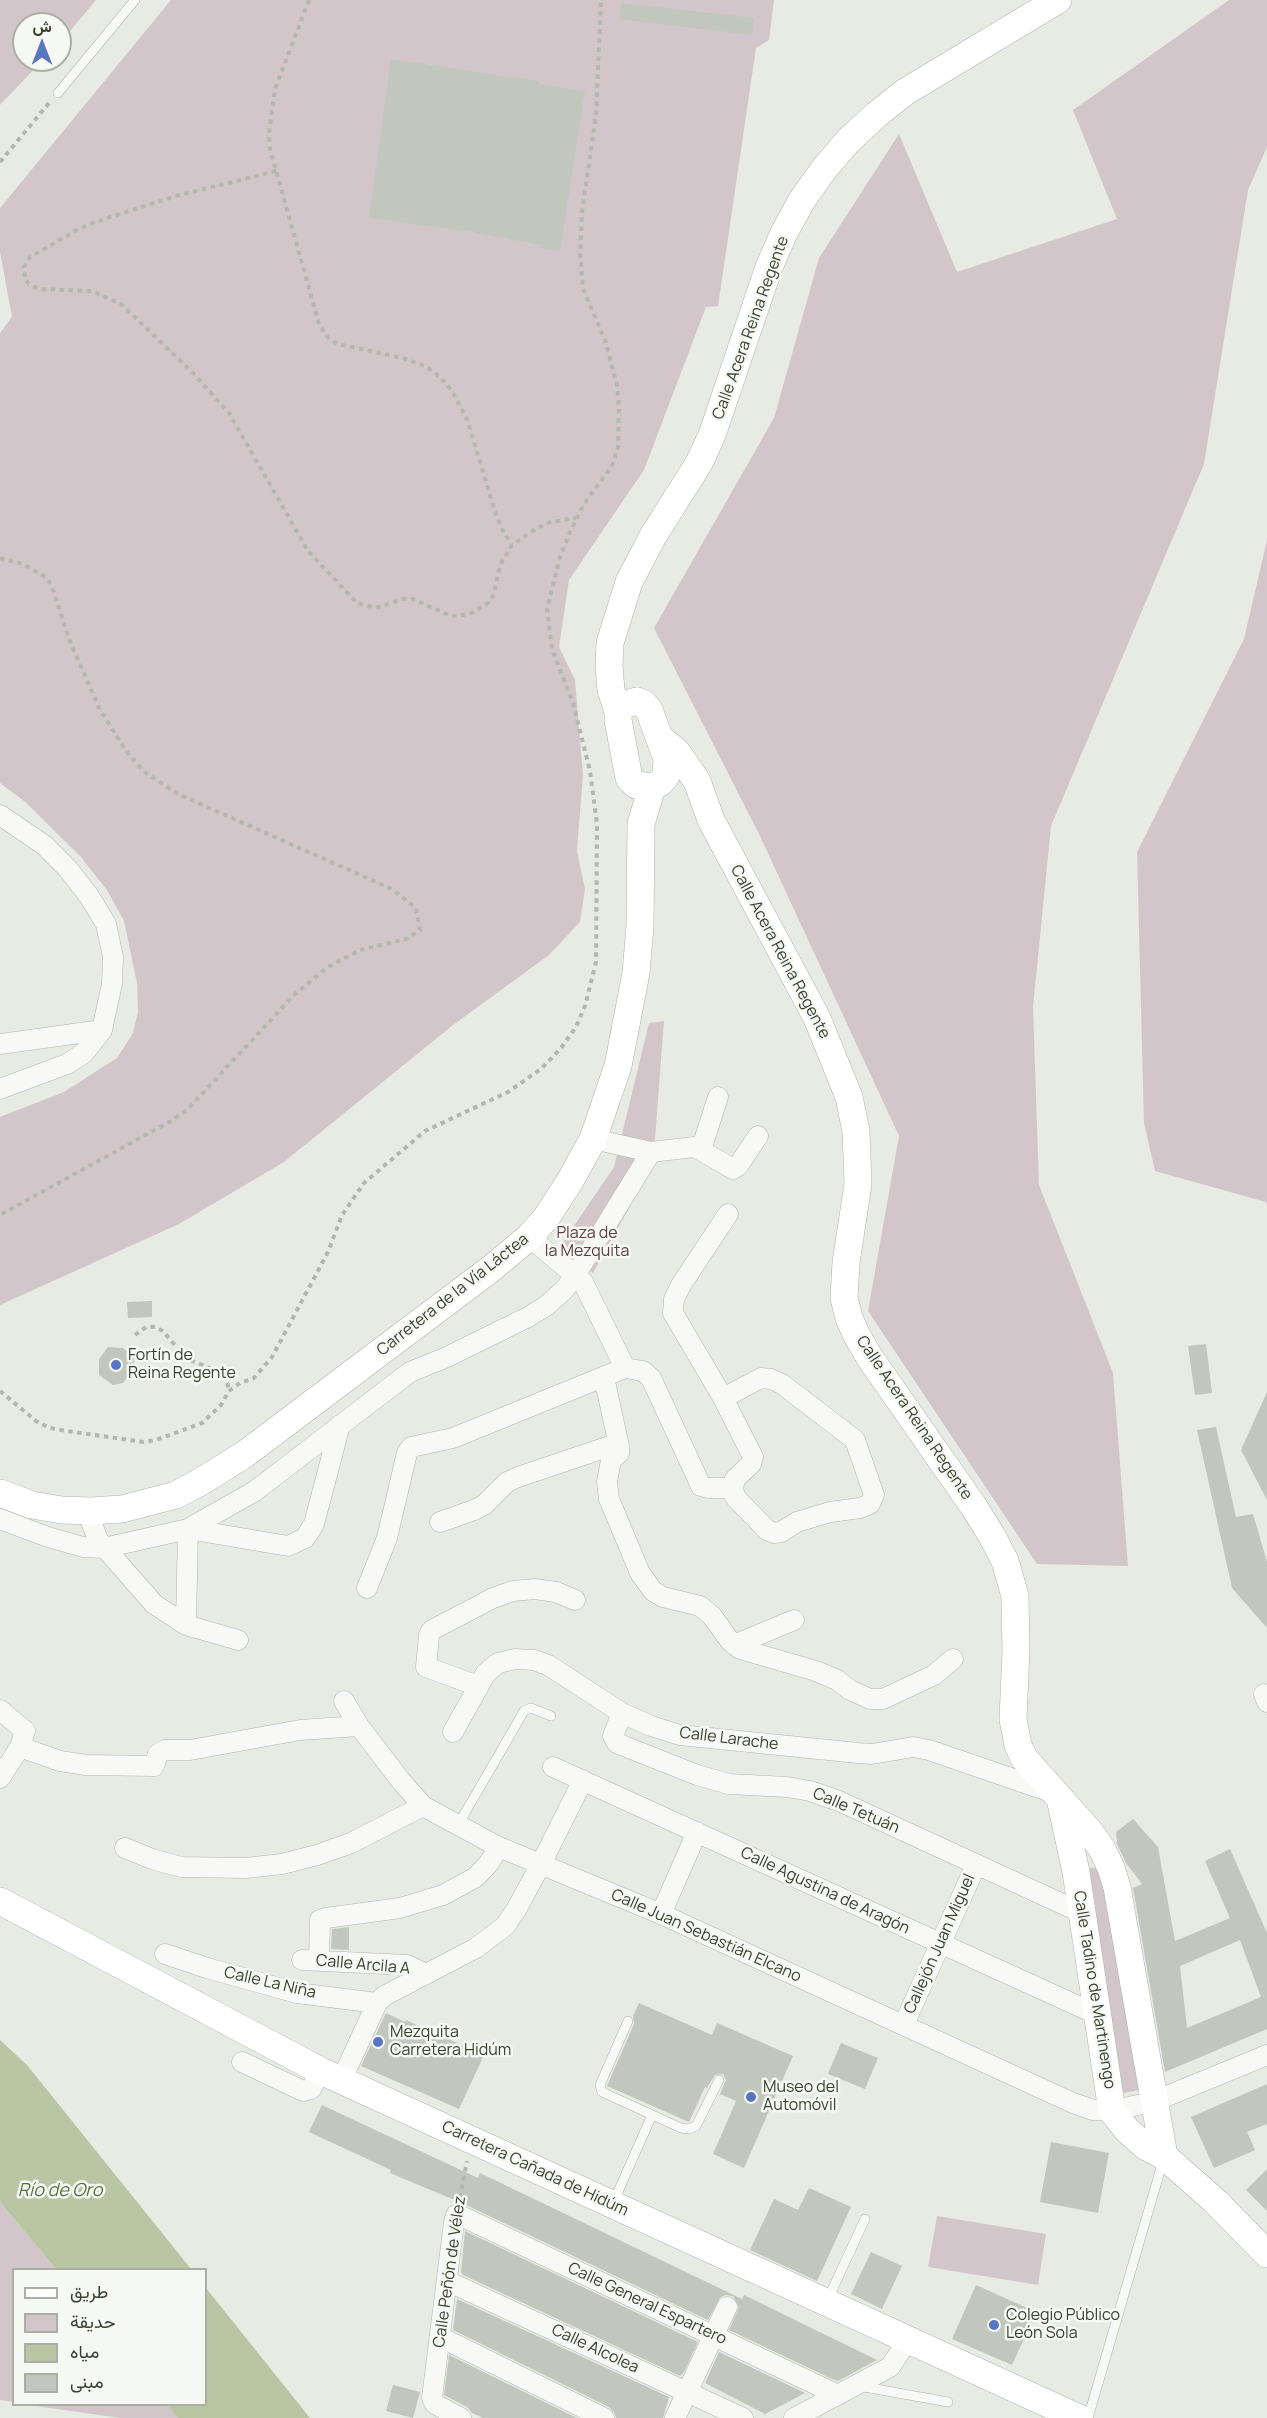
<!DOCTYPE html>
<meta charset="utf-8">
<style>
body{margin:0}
#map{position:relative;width:1267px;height:2418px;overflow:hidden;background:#e7ebe4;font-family:Manrope,Vazirmatn,sans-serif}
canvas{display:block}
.legend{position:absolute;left:12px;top:2268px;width:195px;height:138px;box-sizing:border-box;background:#f6f8f4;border:2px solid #aaafa4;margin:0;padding:8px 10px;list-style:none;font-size:18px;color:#37412d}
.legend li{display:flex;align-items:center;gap:12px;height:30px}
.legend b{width:30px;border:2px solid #aaafa4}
.north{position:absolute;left:12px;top:12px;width:60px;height:60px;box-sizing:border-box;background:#f6f8f4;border:2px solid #aaafa4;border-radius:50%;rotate:0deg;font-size:16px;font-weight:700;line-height:24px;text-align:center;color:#37412d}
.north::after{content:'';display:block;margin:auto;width:21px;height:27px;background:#5775c1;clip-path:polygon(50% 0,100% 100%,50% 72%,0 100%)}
</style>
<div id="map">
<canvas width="1267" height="2418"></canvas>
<ul class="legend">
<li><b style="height:8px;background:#fff"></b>طريق</li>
<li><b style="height:16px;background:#d3c6cb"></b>حديقة</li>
<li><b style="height:16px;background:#b9c6a3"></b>مياه</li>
<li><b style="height:16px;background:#c1c7bc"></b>مبنى</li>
</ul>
<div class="north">ش</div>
</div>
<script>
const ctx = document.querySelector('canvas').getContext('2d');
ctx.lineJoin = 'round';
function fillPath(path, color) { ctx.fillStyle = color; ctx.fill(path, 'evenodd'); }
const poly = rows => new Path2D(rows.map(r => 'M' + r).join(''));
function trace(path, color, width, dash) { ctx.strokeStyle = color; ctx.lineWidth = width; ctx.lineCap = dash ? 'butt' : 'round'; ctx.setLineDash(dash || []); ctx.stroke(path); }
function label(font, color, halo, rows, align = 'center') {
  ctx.font = font + ' Manrope,sans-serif'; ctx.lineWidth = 5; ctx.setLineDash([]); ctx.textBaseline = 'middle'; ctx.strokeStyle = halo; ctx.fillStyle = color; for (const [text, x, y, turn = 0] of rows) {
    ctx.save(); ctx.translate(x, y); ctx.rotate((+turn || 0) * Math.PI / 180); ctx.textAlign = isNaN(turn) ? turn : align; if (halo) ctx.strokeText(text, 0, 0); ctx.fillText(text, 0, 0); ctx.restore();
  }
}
fillPath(poly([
 [0,0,96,0,60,43,60,24,24,24,24,60,43,60,0,105],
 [171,0,774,0,769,40,756,48,718,306,706,307,644,470,569,580,559,647,575,680,583,775,577,851,585,889,580,922,549,955,453,1025,284,1162,179,1224,0,1305,0,1117,64,1092,117,1058,133,1033,138,1012,137,983,124,921,107,890,80,856,24,801,0,783,0,333,12,317,0,252,0,208],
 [1229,0,1267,0,1267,147,1248,190,1204,464,1051,826,1033,1007,1039,1185,1113,1373,1128,1566,1037,1564,868,1311,899,1136,759,834,654,628,774,418,819,258,899,134,957,272,1117,219,1073,110],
 [1267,540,1267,1205,1266,1202,1155,1171,1144,1123,1137,852,1244,639],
 [664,1021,653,1165,593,1273,559,1248,614,1167,649,1023],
 [1090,1868,1099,1868,1104,1873,1140,2090,1118,2094,1086,1876],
 [0,2202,56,2269,14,2270,13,2402,0,2400],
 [937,2216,1046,2234,1038,2285,928,2267],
 [29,2405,168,2405,179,2418,120,2418]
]), '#d3c6cb');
fillPath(poly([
 [0,2040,27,2065,191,2269,56,2269,0,2202],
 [206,2288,310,2418,178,2418,167,2405,206,2404]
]), '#b9c6a3');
fillPath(poly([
 [621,3,754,18,752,35,619,19],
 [391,59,524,79,539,81,539,84,585,91,560,251,540,248,541,245,472,232,369,218],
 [152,1301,152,1317,128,1318,127,1302],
 [1206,1344,1212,1393,1195,1395,1188,1346],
 [108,1347,123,1348,134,1357,133,1371,123,1383,113,1385,99,1375,99,1359],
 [1267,1392,1267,1500,1241,1450],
 [1216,1427,1236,1517,1253,1514,1267,1562,1267,1628,1232,1588,1197,1430],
 [1133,1819,1158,1847,1175,1941,1230,1918,1205,1861,1230,1849,1267,1933,1267,2029,1165,2072,1133,1888,1142,1884,1126,1863,1117,1844,1116,1832],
 [1240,1940,1261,1997,1187,2028,1180,1966],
 [349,1927,349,1950,331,1949,332,1929],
 [639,2003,712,2035,717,2023,793,2056,744,2168,713,2154,736,2101,720,2094,726,2080,723,2074,715,2075,707,2088,705,2087,689,2122,607,2086,634,2024,633,2016],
 [386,2013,405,2022,406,2020,484,2055,459,2109,361,2066],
 [841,2043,878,2058,865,2089,828,2074],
 [1267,2084,1267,2124,1247,2132,1255,2150,1214,2168,1191,2117],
 [322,2105,478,2178,480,2173,742,2299,744,2295,877,2360,838,2381,832,2379,729,2330,739,2307,733,2296,725,2295,720,2298,708,2320,464,2204,390,2173,391,2170,309,2132],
 [1051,2142,1109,2153,1098,2213,1040,2202],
 [1267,2169,1267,2211,1246,2190],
 [809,2188,851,2207,817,2281,750,2250,774,2199,798,2210],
 [465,2231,698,2342,684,2372,680,2376,463,2275,461,2272],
 [871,2252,902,2266,882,2309,851,2294],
 [976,2285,1036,2312,1012,2365,952,2339],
 [457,2299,669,2397,663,2418,616,2418,614,2412,609,2407,453,2330],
 [719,2352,805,2393,765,2414,705,2383],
 [449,2355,577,2418,483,2418,472,2413,467,2407,444,2395],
 [393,2385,420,2392,413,2418,386,2411]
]), '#c1c7bc');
const lane = poly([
 [58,93,135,0],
 [458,1825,524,1711,531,1708,551,1716],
 [628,2021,600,2085,602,2092,681,2128,689,2129,696,2126,719,2080],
 [614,2201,652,2115],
 [827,2301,865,2219],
 [859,2386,948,2402],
 [1088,2418,1163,2161]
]);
const street = poly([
 [0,815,44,845,68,869,89,896,106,924,113,957,112,984,102,1030,84,1053,67,1064,0,1089],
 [0,1044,102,1030],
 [593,1139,651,1152,695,1147,733,1169,738,1166,758,1136],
 [701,1150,718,1097],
 [529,1237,583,1282,625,1368,643,1371,651,1378,701,1486,708,1488,733,1488],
 [604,1377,619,1446],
 [723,1398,753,1457,751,1464,735,1479,733,1488,735,1497,767,1530,774,1533,781,1532,797,1522,830,1512,860,1508,870,1504,874,1495,855,1440,782,1384,771,1379,761,1378,723,1398,673,1313,674,1299,681,1285,728,1214],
 [91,1511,92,1524,98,1540,154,1604,186,1625,238,1640],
 [0,1519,48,1537,83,1547,104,1548,188,1529,255,1491,410,1372,447,1357,528,1317,546,1306,564,1290,576,1274,651,1152],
 [440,1522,474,1510,484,1505,507,1482,518,1477,616,1444,619,1449,619,1453,611,1460,607,1482,609,1499,640,1573,653,1591,663,1597,700,1606,712,1616,730,1641,740,1649,816,1671,837,1680,850,1690,870,1699,883,1699,934,1675,953,1659],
 [367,1588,387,1538,407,1453,411,1447,453,1438,625,1368],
 [186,1625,188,1529,288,1546,305,1538,314,1524,340,1425],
 [734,1645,794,1620],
 [478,1686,426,1667,429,1635,432,1630,493,1598,513,1591,535,1589,556,1592,575,1600],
 [1264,1694,1267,1702],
 [344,1701,359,1726,401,1781,423,1806,458,1825,499,1847,661,1914,1073,2103,1093,2110,1112,2111,1155,2101,1267,2055],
 [0,1710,25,1731,20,1747,0,1778],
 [622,1713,613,1736,617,1743,624,1746,697,1775,729,1784,787,1787,810,1791,839,1801,1082,1913],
 [453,1732,486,1673,498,1663,515,1659,534,1660,548,1665,622,1713,651,1726,680,1735,858,1753,872,1754,913,1747,929,1750,1054,1793],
 [20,1747,60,1761,86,1765,154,1766,158,1754,165,1750,190,1750,300,1730,359,1726],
 [553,1767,1098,2015],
 [125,1848,152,1859,181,1867,246,1868,282,1864,317,1855,351,1843,423,1806],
 [661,1914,697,1832],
 [165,1954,207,1968,297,1993,377,2003],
 [302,1960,407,1965,420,1971,422,1975],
 [319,1961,320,1920,326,1918,400,1908,443,1895,476,1877,489,1863,499,1847],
 [904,2024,976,1865],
 [242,2062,303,2091,311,2089,321,2071],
 [341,2081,377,2003,384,1996,476,1948,505,1926,516,1910,541,1864,583,1780],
 [447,2281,743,2418],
 [440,2337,604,2418],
 [461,2418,435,2404,432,2398,454,2222,456,2215,459,2215,838,2395],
 [675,2418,727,2307],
 [794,2418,890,2367,908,2340]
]);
const secondary = poly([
 [637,701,644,704,649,710,667,759,666,776,660,783,652,787,636,785,629,778,618,720,618,712,623,705,637,701],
 [618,712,611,690,609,666,610,643,629,582,653,536,699,463,712,435,769,267,784,233,802,200,824,169,848,141,876,115,905,92,1058,0],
 [661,739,676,751,697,781,711,820,817,1018,849,1097,856,1131,858,1184,846,1263,844,1298,849,1318,857,1336,870,1358,974,1507,992,1536,1005,1561,1015,1596,1016,1651,1013,1719,1018,1745,1024,1758,1090,1832,1102,1849,1111,1868,1117,1887,1164,2156],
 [0,1493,32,1505,62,1510,91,1511,122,1509,176,1495,202,1481,245,1454,492,1268,529,1237,546,1218,570,1181,593,1139,618,1066,636,973,640,926,641,824,652,787],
 [1061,1803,1076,1872,1112,2111,1127,2130,1145,2146,1164,2156,1216,2202,1267,2254],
 [0,1901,321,2071,1079,2418]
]);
trace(lane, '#afb5a9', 10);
trace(street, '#afb5a9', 21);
trace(secondary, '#afb5a9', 28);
trace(poly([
 [309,0,275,89,269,133,270,149,319,324,329,339,338,344,403,358,427,367,441,378,452,391,467,419,496,515,504,533,512,545],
 [0,162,49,103],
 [276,171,176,196,95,222,75,231,30,257,24,267,25,279,29,284,39,289,92,291,121,304,191,371,229,413,308,551,357,603,376,608,403,599,413,599,451,616,470,614,488,603,494,594,500,565,512,545,537,528,551,522,576,518],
 [0,558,23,564,46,577,52,587,69,639,100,710,129,755,146,773,178,794,392,889,416,908,420,930,406,939,360,950,328,967,295,994,187,1110,171,1121,0,1215],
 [135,1335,146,1327,155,1327,163,1331,179,1350,190,1360,219,1372,226,1378,229,1390],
 [0,1391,36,1421,50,1428,67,1431,143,1442,156,1440,202,1423,221,1405,229,1391,240,1383,254,1378,272,1357,328,1252,342,1215,364,1183,425,1131,508,1092,541,1069,561,1048,576,1027,585,1006,596,962,597,824,590,771,573,703,552,649,547,609,560,557,570,532,584,504,612,466,618,447,619,408,617,385,605,340,583,289,580,254,582,212,596,115,601,0],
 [460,2198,467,2161]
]), '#b3b7ae', 4, [4.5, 4.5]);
trace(lane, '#f8f9f7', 9);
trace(street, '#f8f9f7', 20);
trace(secondary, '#fff', 27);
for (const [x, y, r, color] of [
 [116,1365,6,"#5775c1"],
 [378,2042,6,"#5775c1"],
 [751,2097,6,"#5775c1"],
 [994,2325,6,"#5775c1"]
]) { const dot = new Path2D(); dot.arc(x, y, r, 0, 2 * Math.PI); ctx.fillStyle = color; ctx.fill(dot); trace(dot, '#f6f8f4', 2); }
label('16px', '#37412d', '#f6f8f4', [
 ["Calle Acera Reina Regente",751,328,-70],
 ["Calle Acera Reina Regente",780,952,62],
 ["Carretera de la Vía Láctea",453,1295,-38],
 ["Calle Acera Reina Regente",914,1418,56],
 ["Calle Larache",729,1739,7],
 ["Calle Tetuán",856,1811,23],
 ["Calle Agustina de Aragón",825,1891,25],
 ["Calle Juan Sebastián Elcano",706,1936,24],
 ["Callejón Juan Miguel",940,1944,-66],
 ["Calle Arcila A",363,1965,5],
 ["Calle La Niña",270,1983,13],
 ["Calle Tadino de Martinengo",1094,1990,81],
 ["Carretera Cañada de Hidúm",535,2169,25],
 ["Calle Peñón de Vélez",450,2272,-82],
 ["Calle General Espartero",647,2304,25],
 ["Calle Alcolea",595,2349,25]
]);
label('16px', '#5c3c46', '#f6f8f4', [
 ["Plaza de",587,1234],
 ["la Mezquita",587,1252]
]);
label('16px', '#37412d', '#f6f8f4', [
 ["Fortín de",128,1356],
 ["Reina Regente",128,1374],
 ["Mezquita",390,2033],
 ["Carretera Hidúm",390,2051],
 ["Museo del",763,2088],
 ["Automóvil",763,2106],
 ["Colegio Público",1006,2316],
 ["León Sola",1006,2334]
], 'left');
label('italic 18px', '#5a713b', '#f6f8f4', [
 ["Río de Oro",60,2191]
]);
</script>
